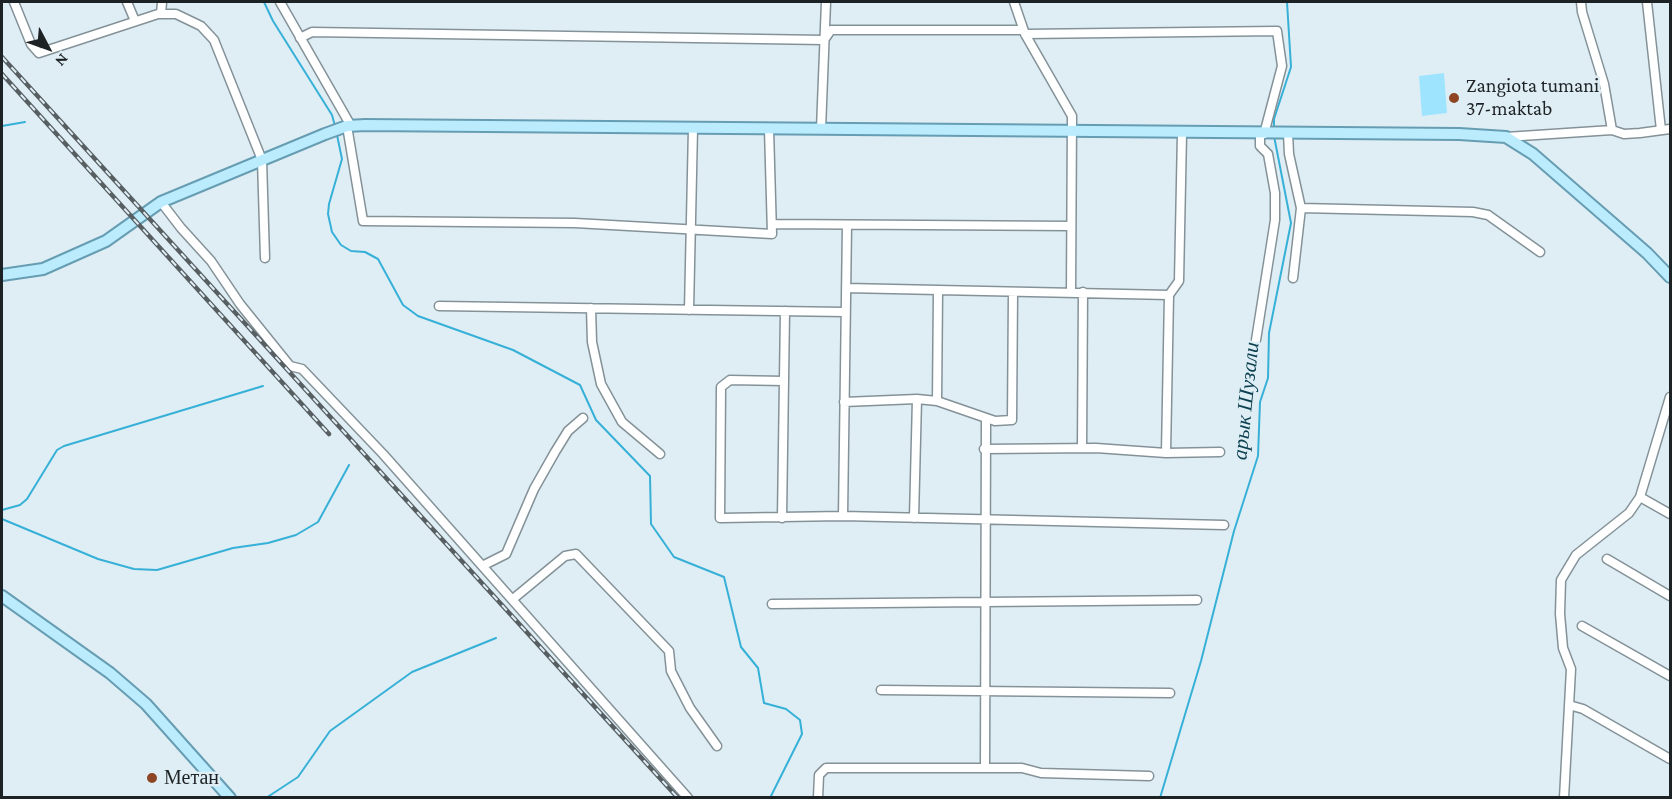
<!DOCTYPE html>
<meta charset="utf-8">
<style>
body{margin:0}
#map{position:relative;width:1672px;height:799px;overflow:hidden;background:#dfeef5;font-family:"Crimson Pro",serif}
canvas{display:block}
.frame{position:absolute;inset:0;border:3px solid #1d2225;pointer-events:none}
.north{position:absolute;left:18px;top:18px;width:60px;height:60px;-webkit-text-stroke:4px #dfeef5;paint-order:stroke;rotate:131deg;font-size:16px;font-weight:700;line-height:24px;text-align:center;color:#1d2225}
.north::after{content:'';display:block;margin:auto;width:21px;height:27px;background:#1d2225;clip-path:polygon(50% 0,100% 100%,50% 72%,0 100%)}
</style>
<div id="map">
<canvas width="1672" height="799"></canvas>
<div class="frame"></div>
<div class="north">N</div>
</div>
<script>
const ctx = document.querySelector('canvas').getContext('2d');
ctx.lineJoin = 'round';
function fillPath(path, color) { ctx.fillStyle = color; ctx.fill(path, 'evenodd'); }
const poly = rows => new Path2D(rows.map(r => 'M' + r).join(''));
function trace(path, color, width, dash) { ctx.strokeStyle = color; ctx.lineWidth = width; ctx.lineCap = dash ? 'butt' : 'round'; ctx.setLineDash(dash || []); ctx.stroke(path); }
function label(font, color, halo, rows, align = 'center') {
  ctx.font = font + ' "Crimson Pro",serif'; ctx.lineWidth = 5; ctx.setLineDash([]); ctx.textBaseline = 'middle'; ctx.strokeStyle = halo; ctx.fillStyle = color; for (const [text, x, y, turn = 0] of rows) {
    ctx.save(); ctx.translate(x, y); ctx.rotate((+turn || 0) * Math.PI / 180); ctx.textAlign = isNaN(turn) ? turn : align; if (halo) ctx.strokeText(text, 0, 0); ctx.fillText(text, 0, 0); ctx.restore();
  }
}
fillPath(poly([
 [1444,73,1447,113,1422,116,1419,76]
]), '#9ee4ff');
trace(poly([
 [264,2,273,21,332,115,335,126],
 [2,126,25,122],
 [1274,130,1274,119,1291,67,1287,2],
 [337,135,342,159,329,204,328,214,332,232,341,245,351,251,365,252,378,259,403,305,418,316,513,350,580,385,596,420,650,476,651,524,674,557,724,577,741,647,758,668,764,703,786,709,800,720,802,734,770,798],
 [2,510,20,505,27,499,57,450,64,446,263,386],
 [2,519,98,559,134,569,157,570,233,548,268,543,296,535,318,522,349,465],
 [266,798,298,777,330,731,412,672,496,638],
 [1160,798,1201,661,1234,531,1258,456,1260,402,1268,378,1269,333,1291,223,1274,136]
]), '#37b0d7', 2);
const minor = poly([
 [14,2,31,44,39,53,158,14,176,14,201,26,214,40,262,160,265,258],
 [127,2,135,21],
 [280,2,351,126],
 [1014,2,1025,34,1072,116,1071,292],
 [1581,2,1582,12,1604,84,1612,130],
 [1647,2,1661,130],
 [161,14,162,2],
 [1025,34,1277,31,1282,66,1264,134],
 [300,38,312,32,824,40,831,30,1023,30],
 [347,126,363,221,575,223,772,234,769,129],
 [821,129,826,2],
 [1288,133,1289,154,1301,208,1293,278],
 [1506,137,1612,130,1624,134,1640,133,1670,129],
 [161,202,181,228,211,261,240,304,290,366,302,369,383,454,688,798],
 [1301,208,1473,212,1488,215,1540,252],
 [774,224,1071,226],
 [846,288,1169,295],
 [439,306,845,312],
 [591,308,592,342,601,384,622,422,660,454],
 [689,310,693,128],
 [1256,340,1275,220,1275,193,1268,154,1260,146,1260,134],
 [784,381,730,380,721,387,720,518,843,516,1224,525],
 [937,401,938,291],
 [844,402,917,399,937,401,995,421,1012,420,1013,293],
 [1082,448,1083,292],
 [984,449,1096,448,1166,453,1220,452],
 [1166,453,1169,295,1179,281,1182,133],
 [1640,497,1670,514],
 [843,516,847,225],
 [782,518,785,311],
 [914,518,917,399],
 [1607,559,1670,596],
 [484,565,506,554,534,489,555,452,568,431,583,418],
 [513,599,565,556,576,554,669,651,671,671,690,708,717,746],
 [772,604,1197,600],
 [1582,626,1670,676],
 [881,690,1170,693],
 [1569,705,1583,709,1670,759],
 [985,767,986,418],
 [818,798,819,775,826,768,1022,768,1041,773,1149,776],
 [1564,798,1571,669,1563,648,1560,614,1561,580,1576,555,1629,513,1640,497,1670,397]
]);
const major = poly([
 [2,275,43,269,106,241,161,202,325,134,347,126,365,125,1459,134,1506,137,1533,154,1647,253,1670,277],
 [2,596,110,673,146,704,230,798]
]);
trace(minor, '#849298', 11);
trace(major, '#669db2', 14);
trace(minor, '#fff', 8);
trace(major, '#bbecfe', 10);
const rail = poly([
 [2,57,678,798],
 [2,74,329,434]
]);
trace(rail, '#575f63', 4.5);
trace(rail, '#dfeef5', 2, [7]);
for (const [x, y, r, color] of [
 [1454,98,6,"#8d4524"],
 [152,778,6,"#8d4524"]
]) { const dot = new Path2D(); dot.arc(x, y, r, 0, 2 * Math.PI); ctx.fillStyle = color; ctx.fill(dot); trace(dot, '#dfeef5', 2); }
label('20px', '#1d2225', '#dfeef5', [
 ["Zangiota tumani",1466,86],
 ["37-maktab",1466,109],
 ["Метан",164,778]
], 'left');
label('italic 21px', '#0d4151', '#dfeef5', [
 ["арык Шузали",1246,401,-84]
]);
</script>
